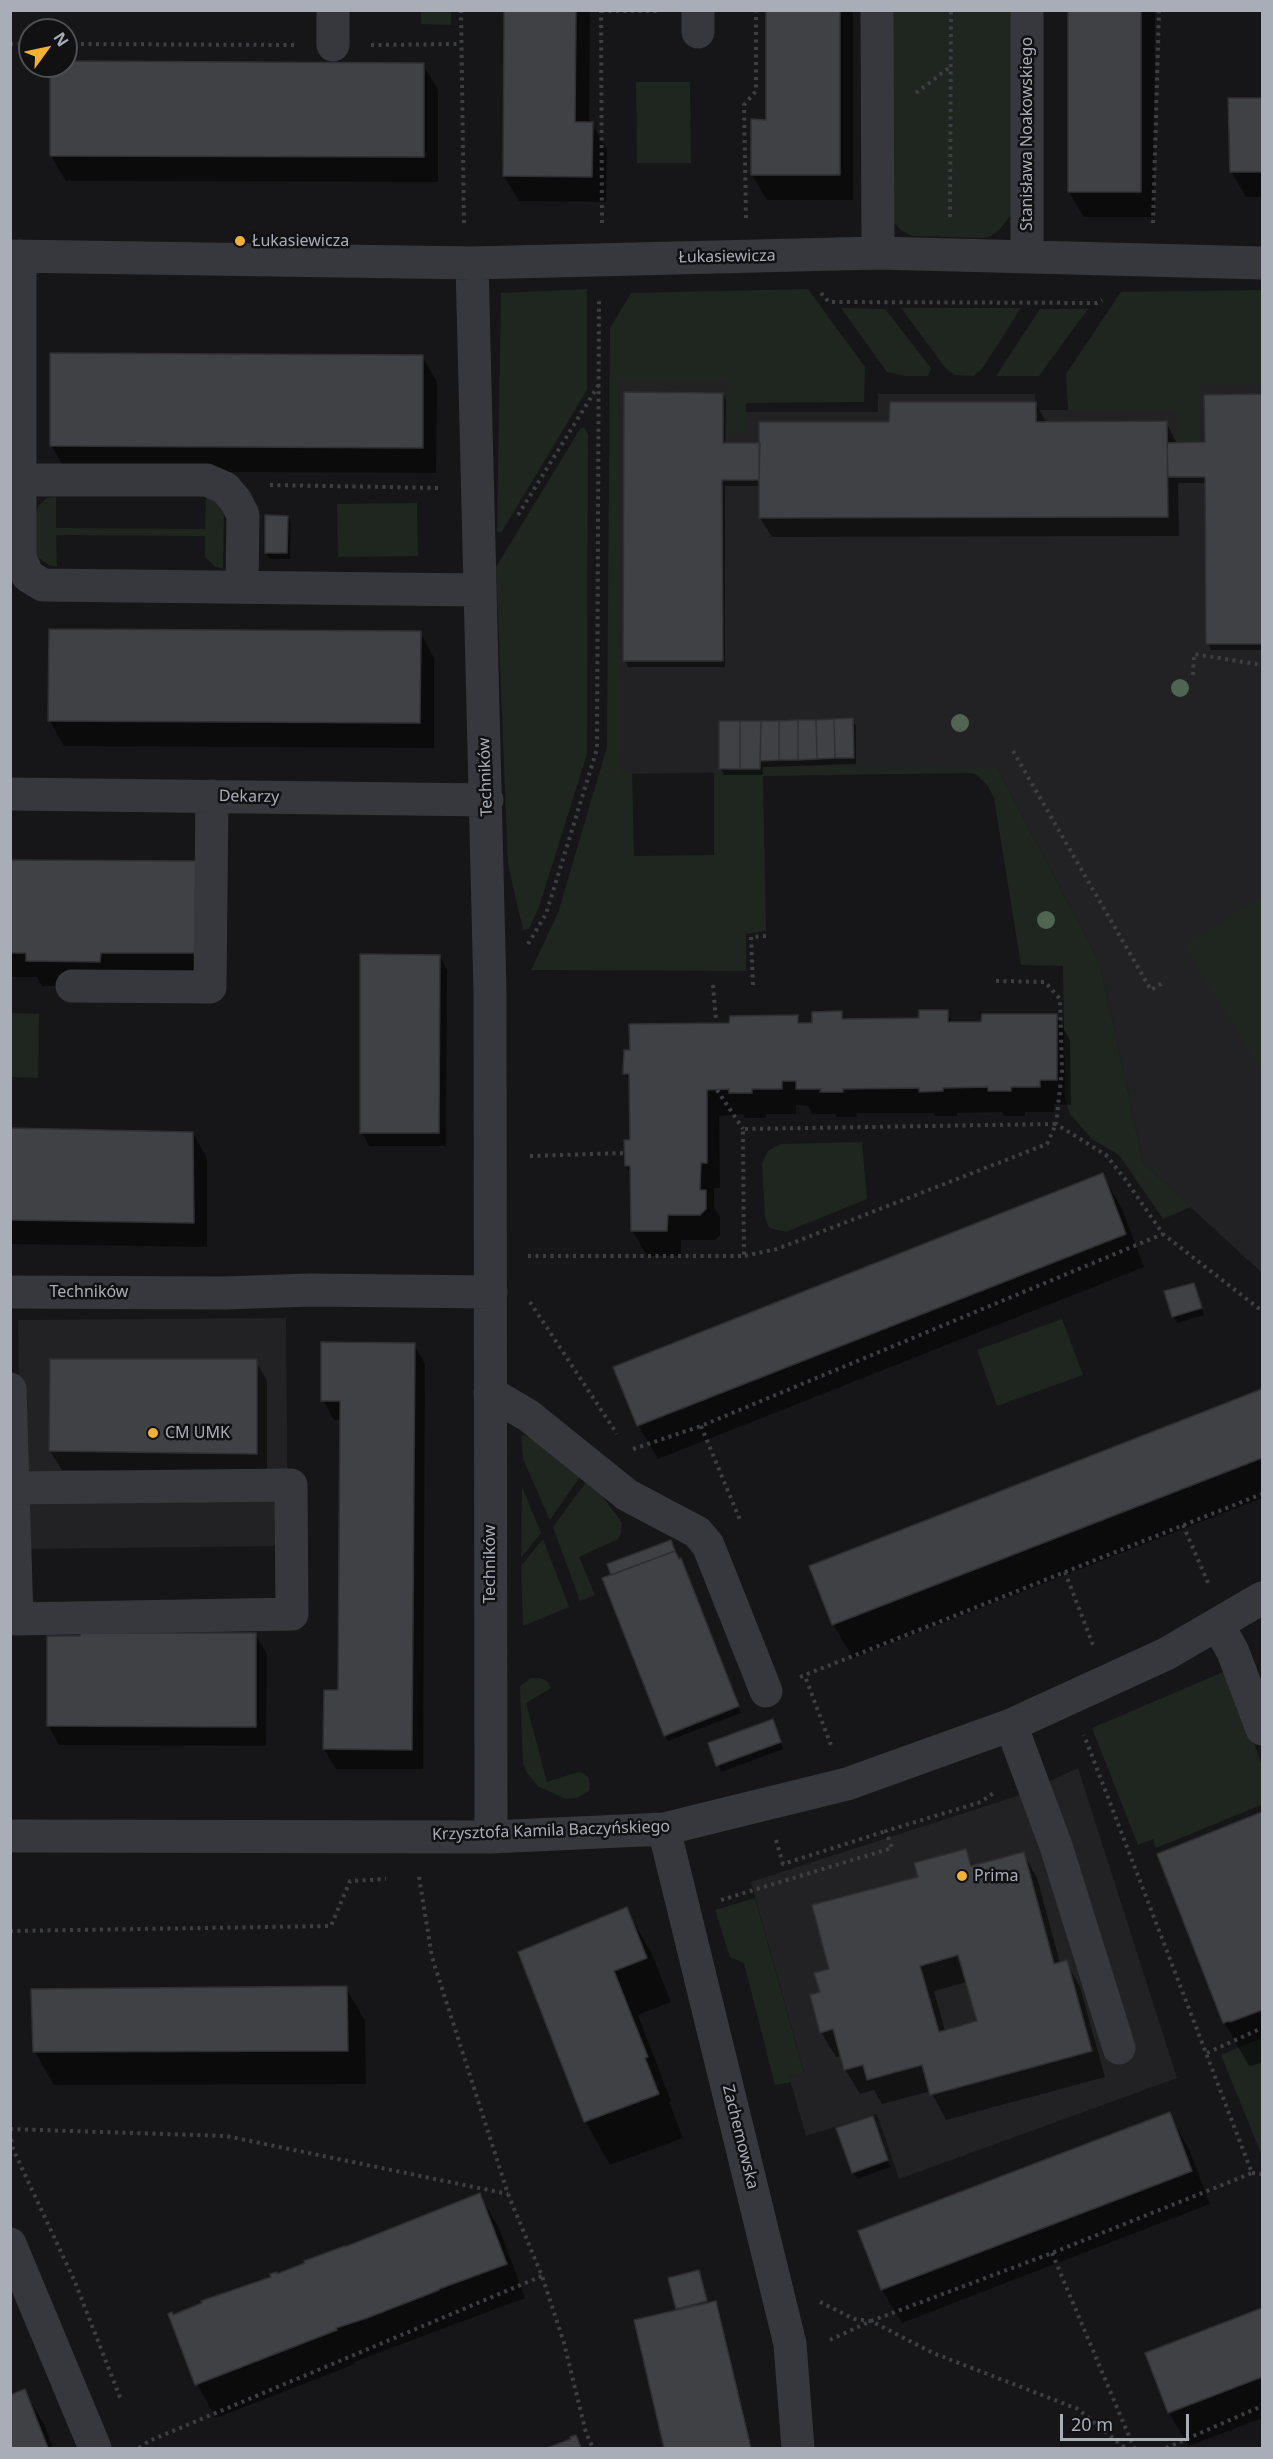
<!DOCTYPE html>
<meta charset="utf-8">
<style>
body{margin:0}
#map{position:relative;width:1273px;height:2459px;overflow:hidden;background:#161618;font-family:"Noto Sans",sans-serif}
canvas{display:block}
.frame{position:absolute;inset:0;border:12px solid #a8adb8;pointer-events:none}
.north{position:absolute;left:18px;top:18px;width:60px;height:60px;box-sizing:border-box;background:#111113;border:2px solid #4d4f55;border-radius:50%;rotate:57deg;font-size:16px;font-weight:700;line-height:24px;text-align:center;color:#a8adb8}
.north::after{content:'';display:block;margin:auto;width:21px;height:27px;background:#f2b134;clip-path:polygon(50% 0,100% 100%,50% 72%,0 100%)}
.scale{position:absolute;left:1060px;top:2414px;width:129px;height:27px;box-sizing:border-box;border:3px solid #a8adb8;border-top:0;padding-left:8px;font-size:18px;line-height:21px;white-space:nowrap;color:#a8adb8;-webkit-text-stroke:4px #111113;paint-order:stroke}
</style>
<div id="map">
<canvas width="1273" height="2459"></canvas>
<div class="frame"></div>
<div class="north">N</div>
<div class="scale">20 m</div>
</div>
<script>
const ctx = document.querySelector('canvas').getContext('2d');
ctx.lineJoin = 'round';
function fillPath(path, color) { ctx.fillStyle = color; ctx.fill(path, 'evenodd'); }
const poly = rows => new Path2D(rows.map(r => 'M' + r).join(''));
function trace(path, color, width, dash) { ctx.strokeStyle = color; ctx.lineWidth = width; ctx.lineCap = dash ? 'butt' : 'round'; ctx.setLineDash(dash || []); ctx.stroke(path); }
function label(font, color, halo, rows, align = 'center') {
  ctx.font = font + ' "Noto Sans",sans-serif'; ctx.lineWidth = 5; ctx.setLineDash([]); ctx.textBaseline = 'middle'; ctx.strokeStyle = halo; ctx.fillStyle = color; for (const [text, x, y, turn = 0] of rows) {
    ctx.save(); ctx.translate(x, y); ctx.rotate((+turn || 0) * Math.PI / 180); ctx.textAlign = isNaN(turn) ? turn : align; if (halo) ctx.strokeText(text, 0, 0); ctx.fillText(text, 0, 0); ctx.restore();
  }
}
fillPath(poly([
 [618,381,727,381,728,433,745,432,745,412,878,412,878,394,1035,394,1035,410,1176,410,1200,443,1200,384,1262,384,1262,1273,1143,1163,1100,963,997,768,622,774,618,665],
 [286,1318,288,1546,21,1549,18,1320],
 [1078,1768,1177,2078,899,2179,877,2114,806,2136,789,2076,804,2072,751,1882,1020,1795]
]), '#222225');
fillPath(poly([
 [421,11,451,11,451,25,421,24],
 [889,11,1015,11,1011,215,1000,229,991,236,985,238,912,236,902,231,894,223],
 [636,82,690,82,691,163,637,163],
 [587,289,587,390,501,533,497,531,501,293],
 [808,289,865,367,864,402,746,403,745,433,727,433,727,381,618,381,622,773,632,773,634,856,714,855,714,771,844,766,997,768,1100,963,1143,1163,1191,1207,1163,1219,1119,1155,1092,1139,1070,1114,1065,1098,1063,966,1021,965,994,798,988,786,977,775,971,773,763,776,766,931,746,934,746,971,531,970,558,913,607,747,610,328,631,293],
 [1262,290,1262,384,1200,384,1200,443,1176,443,1175,410,1068,410,1066,374,1121,292],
 [841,308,885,309,931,368,928,376,905,376,887,372],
 [901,308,1021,308,982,369,974,376,955,375,946,369],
 [1040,309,1088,309,1039,376,996,376],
 [584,427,588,434,587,754,539,907,529,929,523,930,508,864,496,567,580,429],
 [56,497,56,528,205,529,206,497,213,499,224,510,223,569,216,567,205,557,205,536,56,535,57,567,49,565,36,556,36,513,39,505,47,498],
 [417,503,418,556,338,557,337,504],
 [1262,896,1262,1072,1184,946],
 [11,1013,39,1014,38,1078,11,1077],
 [862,1142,867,1199,786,1232,769,1228,765,1217,762,1163,768,1151,781,1144],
 [1062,1319,1083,1375,997,1406,977,1350],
 [521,1435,533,1438,582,1474,550,1520,523,1459],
 [589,1478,622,1523,621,1533,618,1539,579,1557,595,1595,580,1601,553,1527],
 [522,1487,541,1533,521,1558],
 [543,1539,569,1607,523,1626,521,1566],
 [1228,1670,1262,1766,1262,1808,1261,1805,1156,1848,1153,1839,1138,1845,1092,1728],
 [531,1678,540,1678,547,1681,551,1688,526,1703,547,1782,578,1772,583,1773,588,1777,590,1784,589,1791,577,1798,566,1799,539,1787,527,1773,523,1763,520,1686],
 [755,1898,804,2073,789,2076,791,2082,775,2085,744,1963,730,1957,715,1910],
 [1262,2038,1262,2156,1221,2055]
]), '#1e261f');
fillPath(poly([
 [505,10,590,10,589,124,592,124,607,149,606,202,519,201,504,176],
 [768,10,853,10,853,200,767,200,752,175,768,122],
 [1070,10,1155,10,1154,217,1084,217,1069,192],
 [66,63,423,64,438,90,438,182,66,181,51,156,51,66,66,66],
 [1230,99,1262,100,1262,197,1246,197,1231,171],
 [422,357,437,382,436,473,66,471,51,445],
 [723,394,726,400,725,444,761,444,1035,403,1047,423,1166,422,1177,444,1206,444,1205,397,1262,396,1262,650,1211,650,1208,643,1206,483,1178,483,1179,536,772,537,760,518,760,486,725,486,725,667,628,667,625,660],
 [287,517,291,523,290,559,270,559,266,553],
 [420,632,434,658,434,748,64,746,50,721],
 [852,720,856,726,856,764,763,767,763,775,724,775,721,769],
 [10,862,195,863,209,978,114,986,42,986,37,977,10,977],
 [440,956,447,970,446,1146,369,1146,362,1132],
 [947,1012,953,1024,983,1023,1056,1015,1070,1040,1071,1105,1054,1104,1054,1112,1025,1112,1025,1116,1004,1116,1002,1112,957,1113,957,1116,935,1116,933,1113,856,1113,857,1117,837,1117,835,1114,812,1114,808,1106,796,1105,796,1114,766,1114,766,1118,745,1118,743,1114,719,1116,720,1188,714,1188,714,1207,720,1217,720,1235,715,1240,681,1240,681,1256,647,1256,632,1230,632,1176,626,1166,632,1141,631,1085,625,1074,731,1025,797,1017,801,1025,814,1025,841,1013,846,1021,921,1020],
 [10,1130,193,1133,207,1158,207,1247,10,1244],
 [1102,1175,1122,1209,1144,1267,658,1459,638,1425],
 [1193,1284,1204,1315,1177,1323,1173,1316],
 [414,1344,425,1364,423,1769,336,1769,324,1749,340,1692,342,1420,334,1420,323,1400],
 [256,1361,267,1381,267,1473,62,1470,50,1451],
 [1262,1391,1262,1498,853,1658,833,1624,811,1567],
 [679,1560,684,1566,741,1713,668,1741,665,1735],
 [255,1634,267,1654,266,1746,59,1745,48,1725],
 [776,1727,783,1749,721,1772,710,1744],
 [1262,1813,1262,2063,1249,2066,1224,2022,1159,1855],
 [965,1851,974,1867,1023,1853,1037,1878,1060,1963,1066,1962,1080,1987,1105,2077,946,2120,931,2091,882,2104,874,2090,860,2094,845,2069,842,2056,836,2057,821,2032,822,1993,831,1970,919,1878],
 [967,1982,979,2022,945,2031,934,1991],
 [626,1909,651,1952,671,2002,638,2015,671,2101,669,2102,683,2138,610,2165,585,2121,519,1953],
 [346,1988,365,2021,366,2084,54,2085,35,2052],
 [1169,2114,1188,2147,1210,2204,902,2323,882,2290,860,2231],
 [872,2118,890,2167,857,2179,853,2172],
 [480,2195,499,2228,525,2298,354,2362,355,2364,216,2418,197,2384,173,2316],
 [699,2272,708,2304,715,2302,719,2309,752,2448,666,2448,636,2321,678,2311,670,2279],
 [1262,2309,1262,2418,1189,2446,1169,2413,1147,2354],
 [24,2391,44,2424,53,2448,10,2448,10,2396]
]), '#0007');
const building = poly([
 [504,10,576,10,575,122,593,122,592,177,503,176,504,10],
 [766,10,840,10,840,175,751,175,751,119,766,120,766,10],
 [1068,10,1141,10,1141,192,1068,192,1068,10],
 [66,61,424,63,424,157,50,156,50,66,66,66,66,61],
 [1228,98,1262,98,1262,172,1230,172,1228,98],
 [50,353,423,355,423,448,50,446,50,353],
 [624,392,723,393,723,443,760,443,759,480,722,480,723,661,623,661,624,392],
 [1262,394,1262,644,1206,644,1205,477,1168,477,1167,443,1205,442,1204,395,1262,394],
 [890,402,1036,402,1036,422,1167,421,1168,517,759,518,759,422,889,422,890,402],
 [265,515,288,516,287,553,265,553,265,515],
 [49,629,421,631,420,723,48,721,49,629],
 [853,718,854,758,835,758,834,719,853,718],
 [834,719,835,758,817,759,816,720,834,719],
 [798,720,798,760,779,760,779,721,798,720],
 [798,720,816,720,817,759,798,760,798,720],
 [719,721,740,721,740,769,719,769,719,721],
 [740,721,761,721,760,769,740,769,740,721],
 [761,721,779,721,779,760,760,761,761,721],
 [10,860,196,861,195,953,101,953,100,962,26,961,26,953,10,953,10,860],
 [360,954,440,955,439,1133,360,1133,360,954],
 [919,1010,948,1010,948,1022,981,1022,982,1014,1057,1014,1057,1080,1040,1080,1040,1087,1011,1087,1011,1091,988,1091,988,1087,943,1088,943,1091,919,1092,919,1088,843,1089,843,1092,820,1092,821,1089,796,1089,796,1081,782,1081,782,1089,752,1089,752,1093,729,1093,729,1089,707,1090,707,1163,701,1163,700,1190,706,1190,706,1209,700,1215,668,1215,667,1231,631,1231,630,1166,625,1166,624,1140,630,1140,629,1074,623,1074,624,1050,630,1050,629,1024,729,1023,730,1016,798,1015,798,1023,812,1023,812,1012,842,1011,842,1019,919,1018,919,1010],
 [10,1128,193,1132,194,1223,10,1220,10,1128],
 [1103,1173,1126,1234,637,1426,613,1367,1103,1173],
 [1194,1283,1202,1308,1172,1317,1164,1291,1194,1283],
 [321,1342,415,1343,412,1750,323,1749,324,1690,338,1690,340,1401,321,1401,321,1342],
 [50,1359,257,1359,257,1454,49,1451,50,1359],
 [1262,1389,1262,1458,832,1625,809,1566,1262,1389],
 [671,1540,675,1551,611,1575,607,1564,671,1540],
 [675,1551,679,1559,681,1558,739,1706,664,1736,602,1578,675,1551],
 [81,1633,256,1633,256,1727,47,1726,47,1636,80,1636,81,1633],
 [773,1719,781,1742,716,1766,708,1743,773,1719],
 [1262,1812,1262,2010,1230,2022,1229,2021,1223,2023,1157,1854,1262,1812],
 [966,1849,971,1866,1024,1852,1054,1964,1067,1960,1092,2051,930,2095,922,2065,867,2080,863,2065,844,2070,833,2029,820,2033,810,1995,820,1992,814,1973,829,1969,812,1905,918,1877,914,1863,966,1849],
 [958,1955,977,2021,939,2032,920,1966,958,1955],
 [627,1907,647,1958,614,1971,648,2057,645,2058,659,2094,584,2122,518,1952,627,1907],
 [347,1986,348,2051,33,2052,31,1989,347,1986],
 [1170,2112,1192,2171,881,2290,858,2231,1170,2112],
 [873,2116,888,2160,852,2173,836,2128,873,2116],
 [480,2193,507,2264,439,2289,439,2290,367,2318,336,2328,337,2330,195,2385,168,2314,172,2312,173,2315,202,2303,201,2301,271,2277,270,2274,277,2272,277,2274,305,2263,304,2261,345,2246,345,2247,480,2193],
 [699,2270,707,2301,676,2309,668,2278,699,2270],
 [716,2301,751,2448,664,2448,634,2320,716,2301],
 [1262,2308,1262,2377,1168,2413,1145,2353,1262,2308],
 [25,2389,48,2448,10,2448,10,2395,25,2389],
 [576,2435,581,2448,547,2448,571,2439,570,2437,576,2435]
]);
fillPath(building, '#404145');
trace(building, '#303034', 1.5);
trace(poly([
 [461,10,464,223],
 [601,10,602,223],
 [601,11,661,11],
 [10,44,30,44],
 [66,44,294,45],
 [371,45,460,44],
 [916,93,950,67],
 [950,217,951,10],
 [746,218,744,105,756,91,756,10],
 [1153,223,1159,10],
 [821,293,829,302,1097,303,1102,300],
 [270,485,440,488],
 [518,515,598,386],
 [1193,675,1194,654,1262,665],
 [1013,751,1151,990,1164,982],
 [528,944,546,914,597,749,599,298],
 [996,981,1045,982,1060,999,1062,1071,1056,1124,1106,1155,1125,1179,1163,1234,1262,1311],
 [713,985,716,1022],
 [753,985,751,937,766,936],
 [717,1090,743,1129],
 [530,1156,624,1153],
 [528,1256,744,1256,743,1129,1056,1124,1047,1144,777,1249,744,1256],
 [530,1302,617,1434],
 [701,1426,740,1520],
 [633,1449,701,1426,1163,1234],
 [1183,1525,1209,1585],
 [1065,1572,1093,1645],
 [800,1677,1262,1494],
 [806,1679,832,1748],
 [776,1840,783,1864,886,1831],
 [419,1877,432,1957,508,2194,542,2276,564,2343,586,2433,593,2448],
 [721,1900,892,1848,886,1831,981,1802,995,1792],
 [10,1931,331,1926,350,1881,386,1879],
 [1207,2053,1262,2028],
 [10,2129,226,2136,508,2194],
 [10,2132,13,2149,75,2282,121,2400],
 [1252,2173,1262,2174],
 [1052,2253,1134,2448],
 [820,2302,854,2319,871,2321,933,2353,1078,2409,1125,2448],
 [830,2340,871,2321,1052,2253,1252,2173,1084,1735],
 [139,2448,149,2441,542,2276],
 [1166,2448,1262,2406]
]), '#3d3f44', 4, [3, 4.5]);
trace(poly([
 [333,10,333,45],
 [698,10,698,32],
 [877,10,878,253],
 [10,256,472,263,878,253,1262,263],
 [20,256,20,558,28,576,43,585,479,590],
 [1027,257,1027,10],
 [472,263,490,992,491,1837],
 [19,480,207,480,225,488,236,501,243,515,242,586],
 [10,794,487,800],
 [72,986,210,987,212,796],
 [10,1292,225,1293,310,1290,491,1292],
 [10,1389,13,1488,17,1619,292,1614,291,1485,13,1488],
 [490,1393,529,1416,627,1495,697,1532,708,1545,766,1691],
 [1218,1625,1233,1652,1262,1729],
 [1011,1725,1056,1846,1119,2048],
 [664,1829,790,2344,798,2448],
 [10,1836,491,1837,664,1829,847,1784,1011,1725,1166,1654,1262,1598],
 [10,2244,95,2448]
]), '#37383d', 33);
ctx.fillStyle = '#506452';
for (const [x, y] of [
 [1180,688],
 [960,723],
 [1046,920]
]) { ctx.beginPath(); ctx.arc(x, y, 9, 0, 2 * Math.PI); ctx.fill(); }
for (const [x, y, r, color] of [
 [240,241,6,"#f2b134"],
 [153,1433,6,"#f2b134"],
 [962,1876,6,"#f2b134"]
]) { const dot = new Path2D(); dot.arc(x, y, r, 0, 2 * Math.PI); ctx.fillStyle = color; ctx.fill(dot); trace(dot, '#111113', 2); }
label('16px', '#a8adb8', '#111113', [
 ["Stanisława Noakowskiego",1027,134,-90],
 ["Łukasiewicza",727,257,-1],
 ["Techników",486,777,-92],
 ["Dekarzy",249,797,1],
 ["Techników",89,1292],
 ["Techników",490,1564,-90],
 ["Krzysztofa Kamila Baczyńskiego",551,1831,-2],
 ["Zachemowska",740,2137,76]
]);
label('16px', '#a8adb8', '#111113', [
 ["Łukasiewicza",252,241],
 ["CM UMK",165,1433],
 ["Prima",974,1876]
], 'left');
</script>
